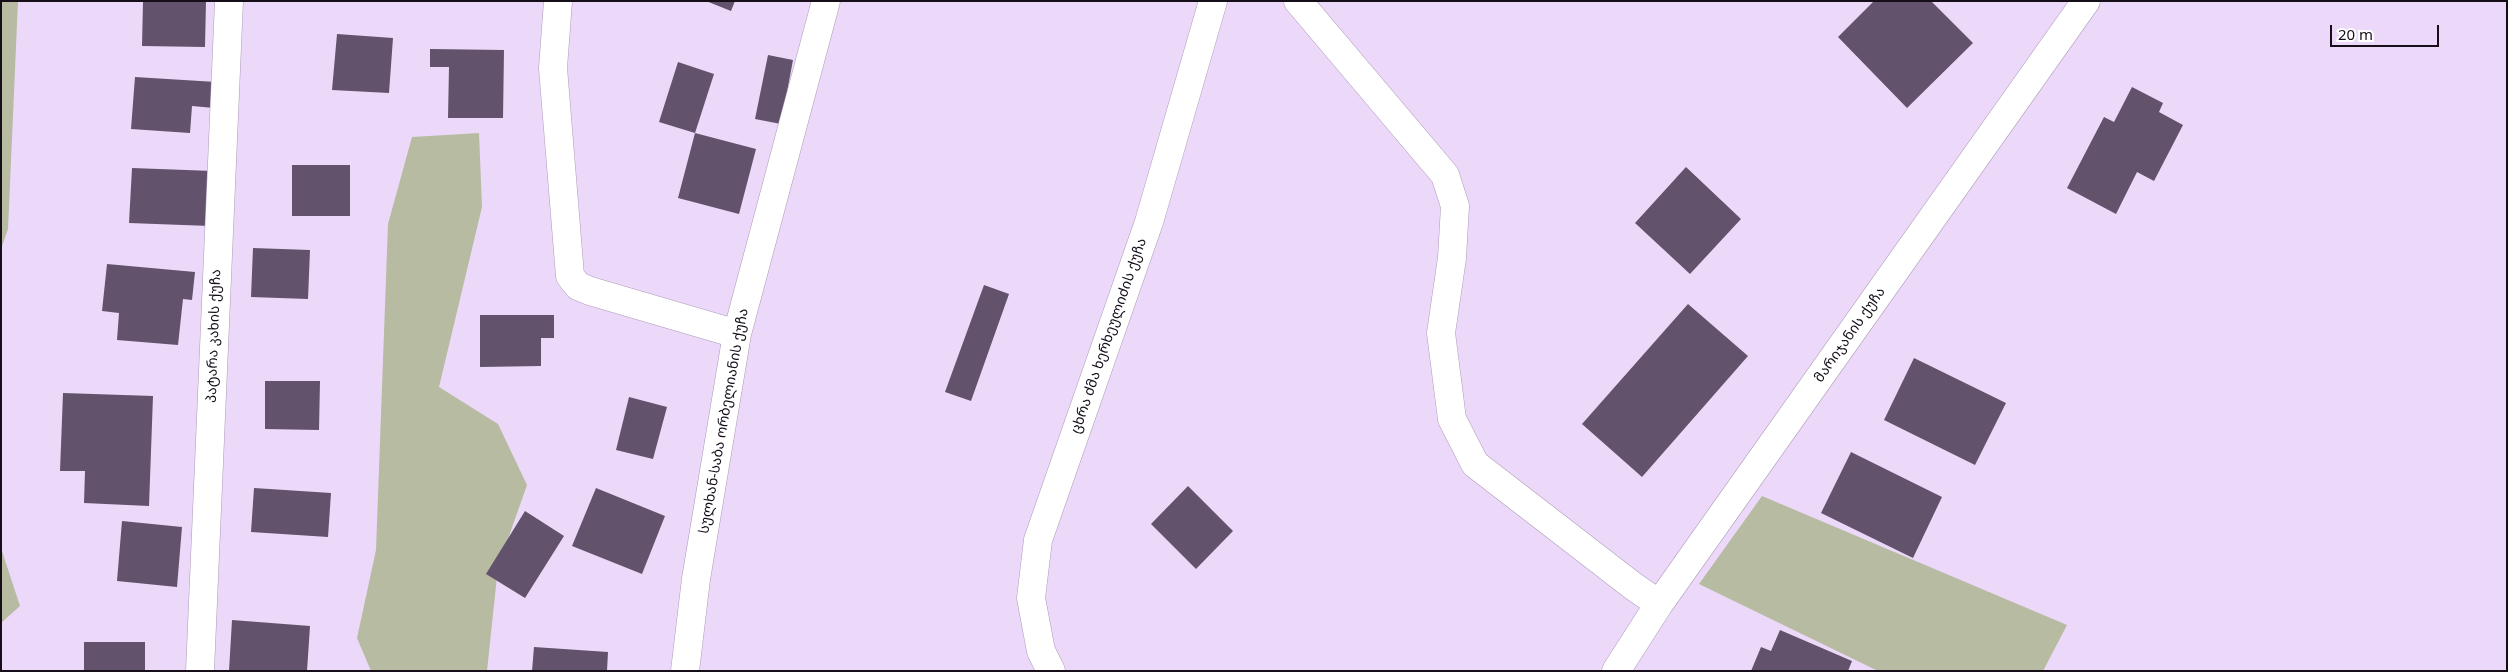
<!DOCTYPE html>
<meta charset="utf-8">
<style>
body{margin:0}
#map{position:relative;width:2508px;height:672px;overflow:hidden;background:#ecd9f9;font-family:"Noto Sans",sans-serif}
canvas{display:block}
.frame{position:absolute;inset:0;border:2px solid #150e19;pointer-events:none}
.scale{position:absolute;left:2330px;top:25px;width:109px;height:22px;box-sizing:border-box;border:2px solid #150e19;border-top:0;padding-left:6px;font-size:15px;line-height:18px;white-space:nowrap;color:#150e19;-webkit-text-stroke:4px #fff;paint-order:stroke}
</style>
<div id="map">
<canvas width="2508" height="672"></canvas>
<div class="frame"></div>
<div class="scale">20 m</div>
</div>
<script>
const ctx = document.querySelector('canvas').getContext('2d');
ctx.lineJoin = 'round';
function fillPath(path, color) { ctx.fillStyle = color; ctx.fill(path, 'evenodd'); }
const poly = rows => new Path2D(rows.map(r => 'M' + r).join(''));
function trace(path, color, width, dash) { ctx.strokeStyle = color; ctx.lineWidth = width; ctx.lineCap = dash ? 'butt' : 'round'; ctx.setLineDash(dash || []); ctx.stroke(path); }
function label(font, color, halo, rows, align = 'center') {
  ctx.font = font + ' "Noto Sans","Noto Sans Georgian",sans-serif'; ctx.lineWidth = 5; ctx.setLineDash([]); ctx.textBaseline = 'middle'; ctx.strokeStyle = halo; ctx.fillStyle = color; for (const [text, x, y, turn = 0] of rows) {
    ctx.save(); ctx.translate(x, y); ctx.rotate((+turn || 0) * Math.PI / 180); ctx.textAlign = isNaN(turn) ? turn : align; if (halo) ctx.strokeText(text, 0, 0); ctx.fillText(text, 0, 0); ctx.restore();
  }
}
fillPath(poly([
 [1,1,18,1,8,229,1,249],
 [479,133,482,207,439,387,498,424,527,485,498,567,487,671,371,671,357,638,376,550,388,224,412,137],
 [1762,496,2067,625,2043,671,1878,671,1699,584],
 [1,548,20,606,1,623]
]), '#b6bba2');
fillPath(poly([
 [143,1,206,1,205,47,142,46],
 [706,1,735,1,731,11],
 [1874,1,1931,1,1973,43,1907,108,1838,37],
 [337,34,393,38,389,93,332,90],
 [430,49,504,50,503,118,448,118,449,67,430,67],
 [768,55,793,60,781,124,755,119],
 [678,62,714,74,695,133,659,122],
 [135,77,216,82,214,108,192,106,190,133,131,129],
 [2132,87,2163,103,2159,112,2183,125,2154,181,2137,172,2116,214,2067,188,2104,117,2114,122],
 [695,133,756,149,739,214,678,198],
 [292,165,350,165,350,216,292,216],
 [1686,167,1741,219,1690,274,1635,223],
 [132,168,213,171,210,226,129,223],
 [253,248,310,250,308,299,251,297],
 [107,264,195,272,192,300,183,299,178,345,117,340,119,313,102,311],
 [984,285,1009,294,971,401,945,392],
 [1688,304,1748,356,1642,477,1582,424],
 [480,315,554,315,554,338,541,338,541,366,480,367],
 [1914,358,2006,403,1975,465,1884,420],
 [265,381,320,381,319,430,265,429],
 [63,393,153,396,149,506,84,503,85,471,60,471],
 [629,397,667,407,653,459,616,450],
 [1851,452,1942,497,1913,558,1821,513],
 [1188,486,1233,531,1196,569,1151,524],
 [254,488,331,493,328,537,251,532],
 [596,488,665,516,642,574,572,546],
 [525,511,564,536,525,598,486,574],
 [122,521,182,527,177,587,117,581],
 [232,620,310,626,307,671,229,671],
 [1780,630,1852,661,1848,671,1751,671,1761,647,1771,651],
 [84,642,145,642,145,671,84,671],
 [534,647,608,652,607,671,532,671]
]), '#62526c');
const minor = poly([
 [558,1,553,68,570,276,578,286,590,291,737,334],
 [1298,1,1445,175,1455,206,1452,258,1441,333,1452,419,1475,464,1633,586,1659,604],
 [200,671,229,1],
 [685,671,696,579,737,334,826,1],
 [1051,671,1041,651,1031,598,1038,540,1149,222,1213,1],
 [1616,671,1659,604,2086,1]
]);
trace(minor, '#ad9bb9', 29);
trace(minor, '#fff', 28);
label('14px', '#150e19', '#fff', [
 ["მარიჯანის ქუჩა",1850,335,-55],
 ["პატარა კახის ქუჩა",214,336,-88],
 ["ცხრა ძმა ხერხეულიძის ქუჩა",1109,336,-71],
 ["სულხან-საბა ორბელიანის ქუჩა",724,421,-80]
]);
</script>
